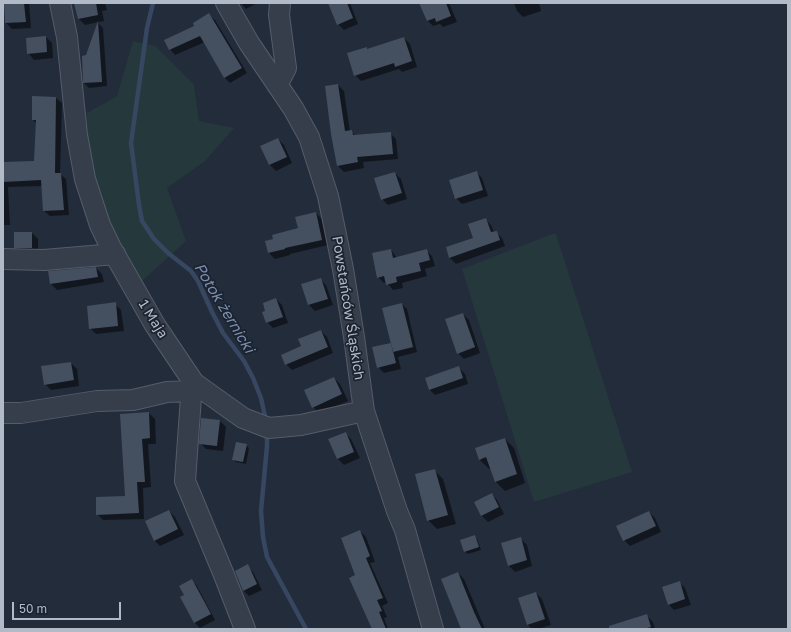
<!DOCTYPE html>
<meta charset="utf-8">
<style>
body{margin:0}
#map{position:relative;width:791px;height:632px;overflow:hidden;background:#232c3b;font-family:"Golos Text",sans-serif}
canvas{display:block}
.frame{position:absolute;inset:0;border:4px solid #b2b9c7;pointer-events:none}
.scale{position:absolute;left:12px;top:602px;width:109px;height:18px;box-sizing:border-box;border:2px solid #b2b9c7;border-top:0;padding-left:5px;font-size:12px;line-height:14px;white-space:nowrap;color:#b2b9c7;-webkit-text-stroke:3px #1c2330;paint-order:stroke}
</style>
<div id="map">
<canvas width="791" height="632"></canvas>
<div class="frame"></div>
<div class="scale">50 m</div>
</div>
<script>
const ctx = document.querySelector('canvas').getContext('2d');
ctx.lineJoin = 'round';
function fillPath(path, color) { ctx.fillStyle = color; ctx.fill(path, 'evenodd'); }
const poly = rows => new Path2D(rows.map(r => 'M' + r).join(''));
function trace(path, color, width, dash) { ctx.strokeStyle = color; ctx.lineWidth = width; ctx.lineCap = dash ? 'butt' : 'round'; ctx.setLineDash(dash || []); ctx.stroke(path); }
function label(font, color, halo, rows, align = 'center') {
  ctx.font = font + ' "Golos Text",sans-serif'; ctx.lineWidth = 3.5; ctx.setLineDash([]); ctx.textBaseline = 'middle'; ctx.strokeStyle = halo; ctx.fillStyle = color; for (const [text, x, y, turn = 0] of rows) {
    ctx.save(); ctx.translate(x, y); ctx.rotate((+turn || 0) * Math.PI / 180); ctx.textAlign = isNaN(turn) ? turn : align; if (halo) ctx.strokeText(text, 0, 0); ctx.fillText(text, 0, 0); ctx.restore();
  }
}
fillPath(poly([
 [133,41,155,46,194,85,199,121,234,128,205,161,167,188,186,241,141,282,134,275,94,189,87,155,87,113,117,96],
 [552,234,556,234,632,472,534,502,462,269]
]), '#25383c');
fillPath(poly([
 [5,3,29,3,31,28,12,29,6,23],
 [76,3,105,3,107,10,102,11,104,21,85,25,79,19],
 [241,3,257,3,246,9],
 [330,3,350,3,358,24,344,30,338,24],
 [420,3,449,3,457,22,443,27,440,24,433,26,427,20],
 [514,3,539,3,541,11,523,17,517,11],
 [209,15,215,20,247,73,230,83,225,78,205,42,175,55,170,49],
 [98,23,103,28,107,86,89,88,84,83,87,56],
 [46,37,52,43,53,58,34,60,28,53],
 [404,38,410,44,417,67,402,72,399,69,361,81,355,75,367,49,368,50],
 [338,85,344,91,350,132,351,131,356,136,390,133,396,139,398,159,363,162,364,168,344,172,338,166,332,134],
 [33,97,56,98,62,103,60,174,66,179,69,215,50,216,44,211,42,186,8,187,10,225,3,225,3,172,35,162,37,124,33,120],
 [278,139,284,145,292,163,276,171,270,165],
 [476,172,482,178,488,196,462,204,456,198],
 [395,173,401,179,407,199,388,205,382,199],
 [316,213,322,219,328,245,290,254,290,255,275,259,269,253,274,240,299,228],
 [485,219,491,225,494,232,496,232,502,238,505,246,456,264,450,258,447,247,474,239],
 [15,233,32,233,38,239,38,254,21,253,15,247],
 [391,250,397,258,426,250,432,256,435,266,425,269,427,276,402,283,403,288,393,290,387,283,384,283,378,277],
 [96,268,102,274,104,282,57,290,51,284,50,272],
 [320,279,326,285,333,305,315,311,309,305],
 [276,299,282,305,288,323,273,328,267,322],
 [115,304,121,310,124,331,96,334,90,328],
 [402,304,407,309,417,352,398,357,401,369,384,373,378,367,393,346],
 [463,314,469,320,480,353,464,359,458,353],
 [321,331,327,337,333,353,292,370,286,364,302,347],
 [71,363,77,369,79,386,51,390,45,384],
 [459,368,465,374,468,384,435,395,429,389],
 [334,378,340,384,348,401,319,413,313,407],
 [149,413,155,419,156,444,148,444,151,487,143,488,144,519,103,520,97,514,126,497],
 [202,419,220,421,226,427,223,451,206,449,200,443],
 [345,433,351,439,360,458,344,465,338,459],
 [505,439,514,448,525,483,505,491,496,482,491,468,489,469,480,460],
 [246,445,249,448,246,464,236,462,233,460],
 [434,470,443,479,456,524,437,529,428,520],
 [492,494,497,500,504,514,488,522,482,516,475,502],
 [169,511,175,517,184,535,160,546,154,540],
 [649,512,655,518,661,532,630,546,624,540],
 [360,531,366,537,375,562,370,563,388,603,382,606,387,617,384,618,388,629,373,629,357,576],
 [474,536,477,539,481,550,468,554,465,552,461,541],
 [521,539,527,545,532,566,515,572,509,566],
 [247,566,253,572,262,590,249,596,243,590],
 [458,573,464,579,485,629,460,629,461,628],
 [192,580,197,586,215,620,200,628,195,623,181,597,185,595],
 [679,582,685,588,691,605,674,610,668,604],
 [536,593,542,599,551,625,538,629,532,629,528,625],
 [647,616,653,622,655,629,629,629]
]), '#0007');
trace(poly([
 [153,3,147,28,131,143,139,205,142,221,154,239,168,253,191,271,198,281,212,312,223,333,244,361,253,378,261,398,266,421],
 [267,432,267,446,261,511,263,537,267,557,306,629]
]), '#374762', 4.5);
fillPath(poly([
 [4,3,24,3,26,22,5,23],
 [74,3,96,3,98,15,78,19],
 [328,3,347,3,353,18,337,25],
 [419,3,446,3,451,16,436,22,435,18,427,21],
 [209,13,242,68,224,78,200,36,169,50,164,40,194,26,193,23],
 [98,21,102,82,83,83,82,56,86,55],
 [46,36,47,52,27,54,26,38],
 [404,37,412,61,395,67,394,63,354,76,347,53,367,47,367,49],
 [338,84,345,131,352,130,353,135,391,132,393,154,357,157,358,162,337,166,331,134,325,86],
 [32,96,56,97,55,173,61,173,64,210,43,211,41,180,3,182,3,162,34,161,36,120,32,120],
 [278,138,287,157,269,165,260,146],
 [477,171,483,190,455,199,449,180],
 [395,172,402,193,381,200,374,178],
 [316,212,322,240,285,248,285,249,268,253,265,241,273,239,272,235,298,228,295,217],
 [486,218,491,232,497,231,500,240,449,258,446,247,473,238,468,224],
 [14,232,32,232,32,248,14,248],
 [391,249,393,258,427,249,430,260,419,263,421,271,396,277,397,282,386,285,384,276,377,278,372,253],
 [96,267,98,277,50,284,48,271],
 [321,278,328,299,308,305,301,284],
 [276,298,283,317,266,323,262,312,265,311,263,303],
 [116,302,118,326,89,329,87,306],
 [402,303,413,347,393,352,382,308],
 [463,313,475,347,457,354,445,319],
 [321,330,328,347,285,365,281,355,301,346,298,339],
 [391,343,396,363,377,368,372,347],
 [71,362,74,380,44,385,41,366],
 [459,366,463,378,429,390,425,378],
 [334,377,342,394,312,408,304,390],
 [149,412,150,438,142,439,145,482,137,482,139,513,96,515,96,497,125,496,120,414],
 [201,418,220,420,217,446,199,444],
 [346,432,354,452,337,459,328,439],
 [505,438,517,474,495,482,486,457,479,460,475,448],
 [236,442,247,444,243,462,232,460],
 [435,469,448,515,427,521,415,474],
 [492,493,499,507,481,516,474,502],
 [169,510,178,529,154,541,145,521],
 [649,511,656,526,623,541,616,526],
 [360,530,370,556,366,558,383,598,377,600,382,611,379,612,386,629,372,629,349,578,355,575,341,538],
 [475,535,479,547,464,552,460,540],
 [521,537,527,560,508,566,501,543],
 [248,564,257,584,243,591,235,571],
 [458,572,474,612,482,629,461,629,441,579],
 [192,579,211,614,194,623,180,597,184,595,179,586],
 [680,581,685,599,668,605,662,587],
 [536,592,545,619,527,625,518,598],
 [647,614,651,627,644,629,609,629,609,626]
]), '#444f60');
const minor = poly([
 [60,3,67,37,77,135,85,179,100,225,111,248,155,325,194,383,191,397,185,481,224,575,245,629],
 [226,3,249,43,293,108,309,137,328,196,343,269,354,337,364,411,397,511,405,530,433,629],
 [277,85,286,68,279,15,280,3],
 [3,259,44,260,115,254],
 [194,383,243,418,269,428,301,425,364,411],
 [3,413,21,413,97,401,133,400,167,392,192,391]
]);
trace(minor, '#555c69', 22);
trace(minor, '#373e4b', 20);
label('14px', '#b2b9c7', '#1c2330', [
 ["Powstańców Śląskich",348,308,81],
 ["1 Maja",153,319,58]
]);
label('italic 15px', '#7b8eae', '#1c2330', [
 ["Potok żernicki",224,308,59]
]);
</script>
